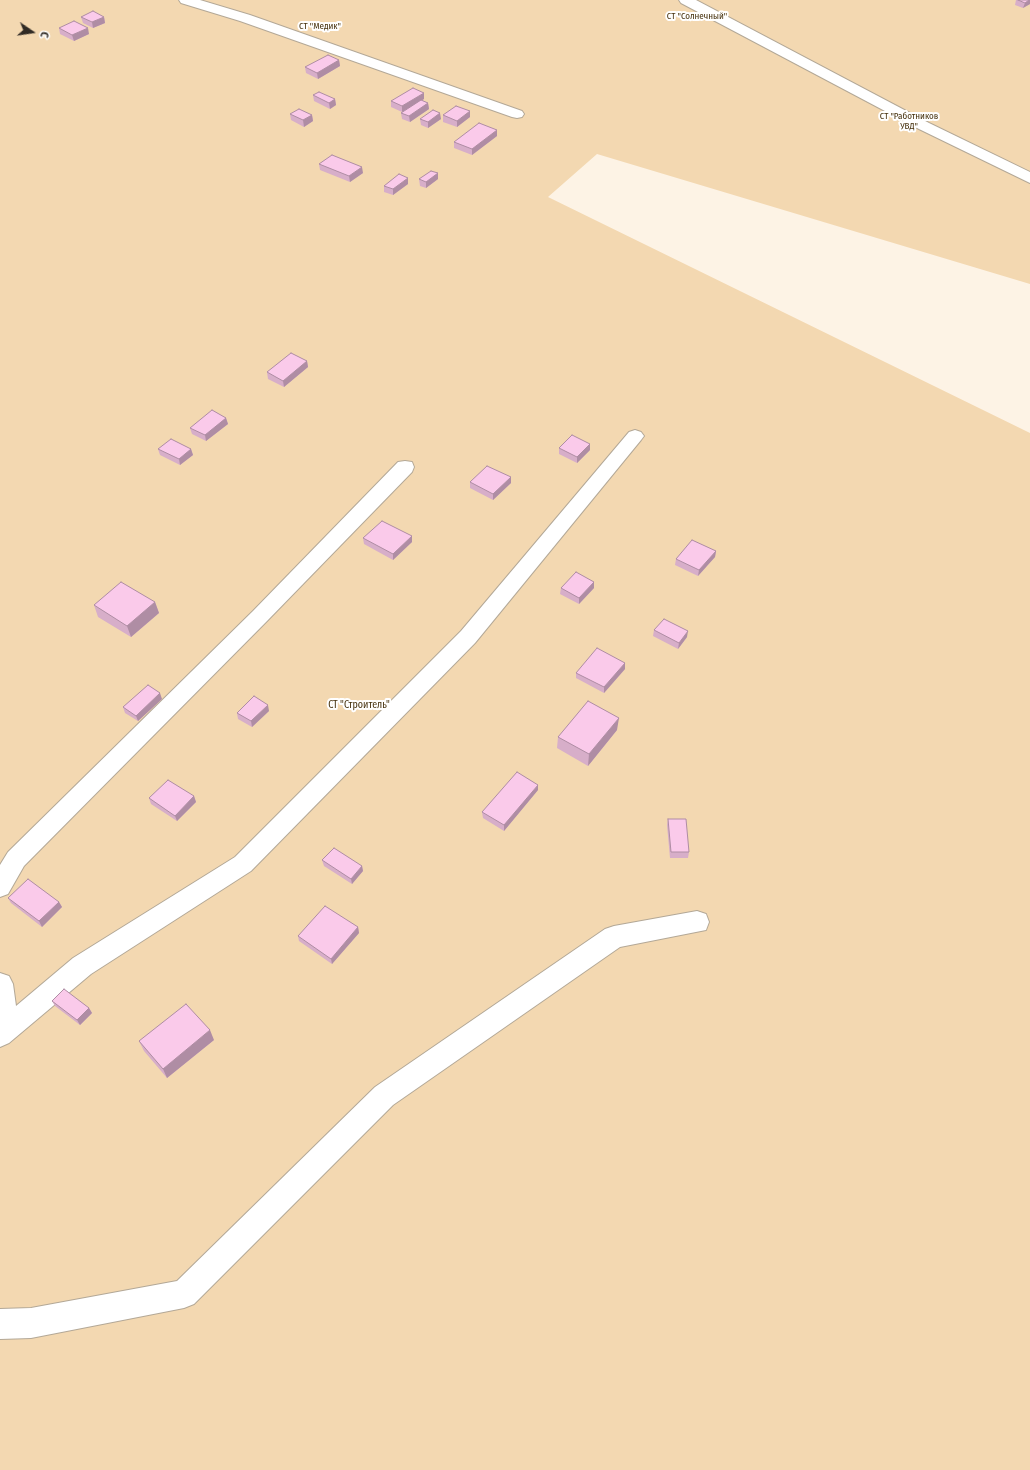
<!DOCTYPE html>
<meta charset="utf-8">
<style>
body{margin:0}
#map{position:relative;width:1030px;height:1470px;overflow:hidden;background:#fdf3e5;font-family:"Fira Sans Condensed",sans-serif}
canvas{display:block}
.north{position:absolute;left:12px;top:12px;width:40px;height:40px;-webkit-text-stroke:3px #fff;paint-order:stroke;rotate:103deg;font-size:11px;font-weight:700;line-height:16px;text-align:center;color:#302b25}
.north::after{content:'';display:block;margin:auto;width:14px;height:18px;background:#302b25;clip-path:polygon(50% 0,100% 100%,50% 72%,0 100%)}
</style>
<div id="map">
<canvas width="1030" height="1470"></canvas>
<div class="north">С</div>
</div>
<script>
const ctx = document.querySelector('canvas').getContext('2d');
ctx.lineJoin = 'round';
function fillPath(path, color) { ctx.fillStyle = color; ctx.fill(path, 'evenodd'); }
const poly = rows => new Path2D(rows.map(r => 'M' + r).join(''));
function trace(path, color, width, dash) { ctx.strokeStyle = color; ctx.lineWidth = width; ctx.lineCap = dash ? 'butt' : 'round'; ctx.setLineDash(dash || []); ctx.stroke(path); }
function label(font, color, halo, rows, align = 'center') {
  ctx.font = font + ' "Fira Sans Condensed",sans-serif'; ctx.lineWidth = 4; ctx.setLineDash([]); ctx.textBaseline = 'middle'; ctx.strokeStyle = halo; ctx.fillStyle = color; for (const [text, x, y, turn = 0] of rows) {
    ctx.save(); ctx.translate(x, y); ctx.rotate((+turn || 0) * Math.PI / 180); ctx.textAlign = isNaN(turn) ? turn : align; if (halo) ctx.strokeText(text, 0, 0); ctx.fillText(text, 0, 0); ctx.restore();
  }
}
fillPath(poly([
 [0,0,1030,0,1030,284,597,154,548,197,1030,433,1030,1470,0,1470]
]), '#f3d8b1');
const minor = poly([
 [179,0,200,0,250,15,522,111,524,114,522,117,517,118,512,117,240,21,181,3,179,0],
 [679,0,696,0,929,123,1030,172,1030,183,919,129,681,3,679,0],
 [635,430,641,432,644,436,641,440,475,643,251,871,91,974,9,1043,0,1047,0,973,9,976,13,984,16,1006,73,958,235,857,461,631,629,432,635,430],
 [405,461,412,462,414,467,412,472,267,621,24,866,8,894,0,897,0,865,8,852,253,611,398,462,405,461],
 [697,911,706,914,709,922,706,930,620,947,393,1105,194,1304,184,1308,31,1338,0,1339,0,1309,31,1308,177,1281,375,1087,605,929,614,926,697,911]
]);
trace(minor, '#b3a897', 2);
fillPath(minor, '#fff');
fillPath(poly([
 [1016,0,1030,0,1030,4,1023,8,1015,5],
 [81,17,104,17,105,23,93,28,83,23],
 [59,28,89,34,74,41,60,34],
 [339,60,340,66,318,79,306,73,305,67],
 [313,95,335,99,336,105,330,109,314,101],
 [424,99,422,100,428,103,429,109,410,122,402,119,401,113,409,108,402,112,391,107,391,101],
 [290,114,312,115,313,121,304,127,291,120],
 [443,115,470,117,457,127,443,122],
 [420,119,441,119,428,128,421,125],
 [497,136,472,155,454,148,454,142],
 [319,164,363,173,350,182,320,170],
 [438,173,438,179,426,188,420,186,419,179],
 [408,184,393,195,384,192,384,186],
 [307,361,308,367,284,387,268,379,267,372],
 [226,418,228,424,206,441,192,434,190,428],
 [559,448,590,450,577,463,559,454],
 [158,449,191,449,193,455,180,465,160,455],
 [470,482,511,483,493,500,470,488],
 [363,538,412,542,393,560,364,544],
 [716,551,715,557,698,576,675,565,676,559],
 [594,582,594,588,579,604,560,594,561,588],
 [155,602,159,613,131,637,98,617,94,605],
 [654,630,687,637,678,649,653,636],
 [625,669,604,693,576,678,576,673],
 [162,699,138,721,125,713,123,707],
 [269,711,252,727,238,719,237,713],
 [617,730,588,766,557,748,558,737],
 [538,790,504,831,483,818,482,812],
 [194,796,196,802,177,821,151,804,149,798],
 [668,819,689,852,688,858,670,858,667,825],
 [322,860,362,866,363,871,352,884,324,866],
 [8,898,59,902,62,907,42,927,11,903],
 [358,927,359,933,332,964,299,941,298,936],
 [52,1001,89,1008,92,1013,80,1025,55,1006],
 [214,1040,167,1078,144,1051,139,1041]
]), '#d7aec9');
fillPath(poly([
 [1029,0,1030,0,1030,4,1023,8,1025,3],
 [104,17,105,23,93,28,92,22],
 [88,28,89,34,74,41,72,35],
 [339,60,340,66,318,79,317,73],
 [424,93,424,99,402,112,402,106],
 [335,99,336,105,330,109,329,103],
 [428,103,429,109,410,122,409,116],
 [470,111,470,117,457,127,457,121],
 [440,113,441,119,428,128,428,122],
 [312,115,313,121,304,127,303,120],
 [497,130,497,136,472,155,472,149],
 [362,167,363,173,350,182,349,176],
 [438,173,438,179,426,188,426,182],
 [408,178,408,184,393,195,393,189],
 [307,361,308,367,284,387,283,381],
 [226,418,228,424,206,441,205,435],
 [590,444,590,450,577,463,577,457],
 [191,449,193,455,180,465,179,459],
 [511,477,511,483,493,500,493,494],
 [412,536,412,542,393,560,393,554],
 [716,551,715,557,698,576,699,570],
 [594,582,594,588,579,604,579,598],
 [155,602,159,613,131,637,127,626],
 [688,631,687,637,678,649,679,643],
 [625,663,625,669,604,693,604,687],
 [160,693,162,699,138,721,136,716],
 [268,705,269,711,252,727,251,721],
 [619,718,617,730,588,766,589,754],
 [538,785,538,790,504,831,504,825],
 [194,796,196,802,177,821,175,816],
 [362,866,363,871,352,884,351,879],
 [59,902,62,907,42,927,39,921],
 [358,927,359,933,332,964,331,959],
 [89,1008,92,1013,80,1025,77,1020],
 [210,1030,214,1040,167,1078,163,1069]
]), '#af8da4');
const building = poly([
 [1018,0,1029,0,1025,3,1018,0],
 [93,11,104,17,92,22,81,17,93,11],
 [74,21,88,28,72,35,59,28,74,21],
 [328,55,339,60,317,73,305,67,328,55],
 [413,88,424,93,402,106,391,101,413,88],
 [319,92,335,99,329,103,313,95,319,92],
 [421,100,428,103,409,116,401,113,421,100],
 [456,106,470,111,457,121,443,115,456,106],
 [299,109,312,115,303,120,290,114,299,109],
 [433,110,440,113,428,122,420,119,433,110],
 [479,123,497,130,472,149,454,142,479,123],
 [332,155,362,167,349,176,319,164,332,155],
 [431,171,438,173,426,182,419,179,431,171],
 [399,174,408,178,393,189,384,186,399,174],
 [291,353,307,361,283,381,267,372,291,353],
 [212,410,226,418,205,435,190,428,212,410],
 [572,435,590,444,577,457,559,448,572,435],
 [171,439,191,449,179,459,158,449,171,439],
 [487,466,511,477,493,494,470,482,487,466],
 [382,521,412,536,393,554,363,538,382,521],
 [692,540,716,551,699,570,676,559,692,540],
 [576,572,594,582,579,598,561,588,576,572],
 [121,582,155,602,127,626,94,605,121,582],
 [664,619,688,631,679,643,654,630,664,619],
 [597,648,625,663,604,687,576,673,597,648],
 [148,685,160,693,136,716,123,707,148,685],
 [254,696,268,705,251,721,237,713,254,696],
 [588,701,619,718,589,754,558,737,588,701],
 [517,772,538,785,504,825,482,812,517,772],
 [168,780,194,796,175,816,149,798,168,780],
 [668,819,686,819,689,852,671,852,668,819],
 [334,848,362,866,351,879,322,860,334,848],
 [28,879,59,902,39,921,8,898,28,879],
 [325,906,358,927,331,959,298,936,325,906],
 [64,989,89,1008,77,1020,52,1001,64,989],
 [186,1004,210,1030,163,1069,139,1041,186,1004]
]);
fillPath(building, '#facaea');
trace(building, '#af8da4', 1);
label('9px', '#46310d', '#fff', [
 ["СТ \"Солнечный\"",697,16],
 ["СТ \"Медик\"",320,26],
 ["СТ \"Работников",909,116],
 ["УВД\"",909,126]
]);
label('10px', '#46310d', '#fff', [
 ["СТ \"Строитель\"",359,705]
]);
</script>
